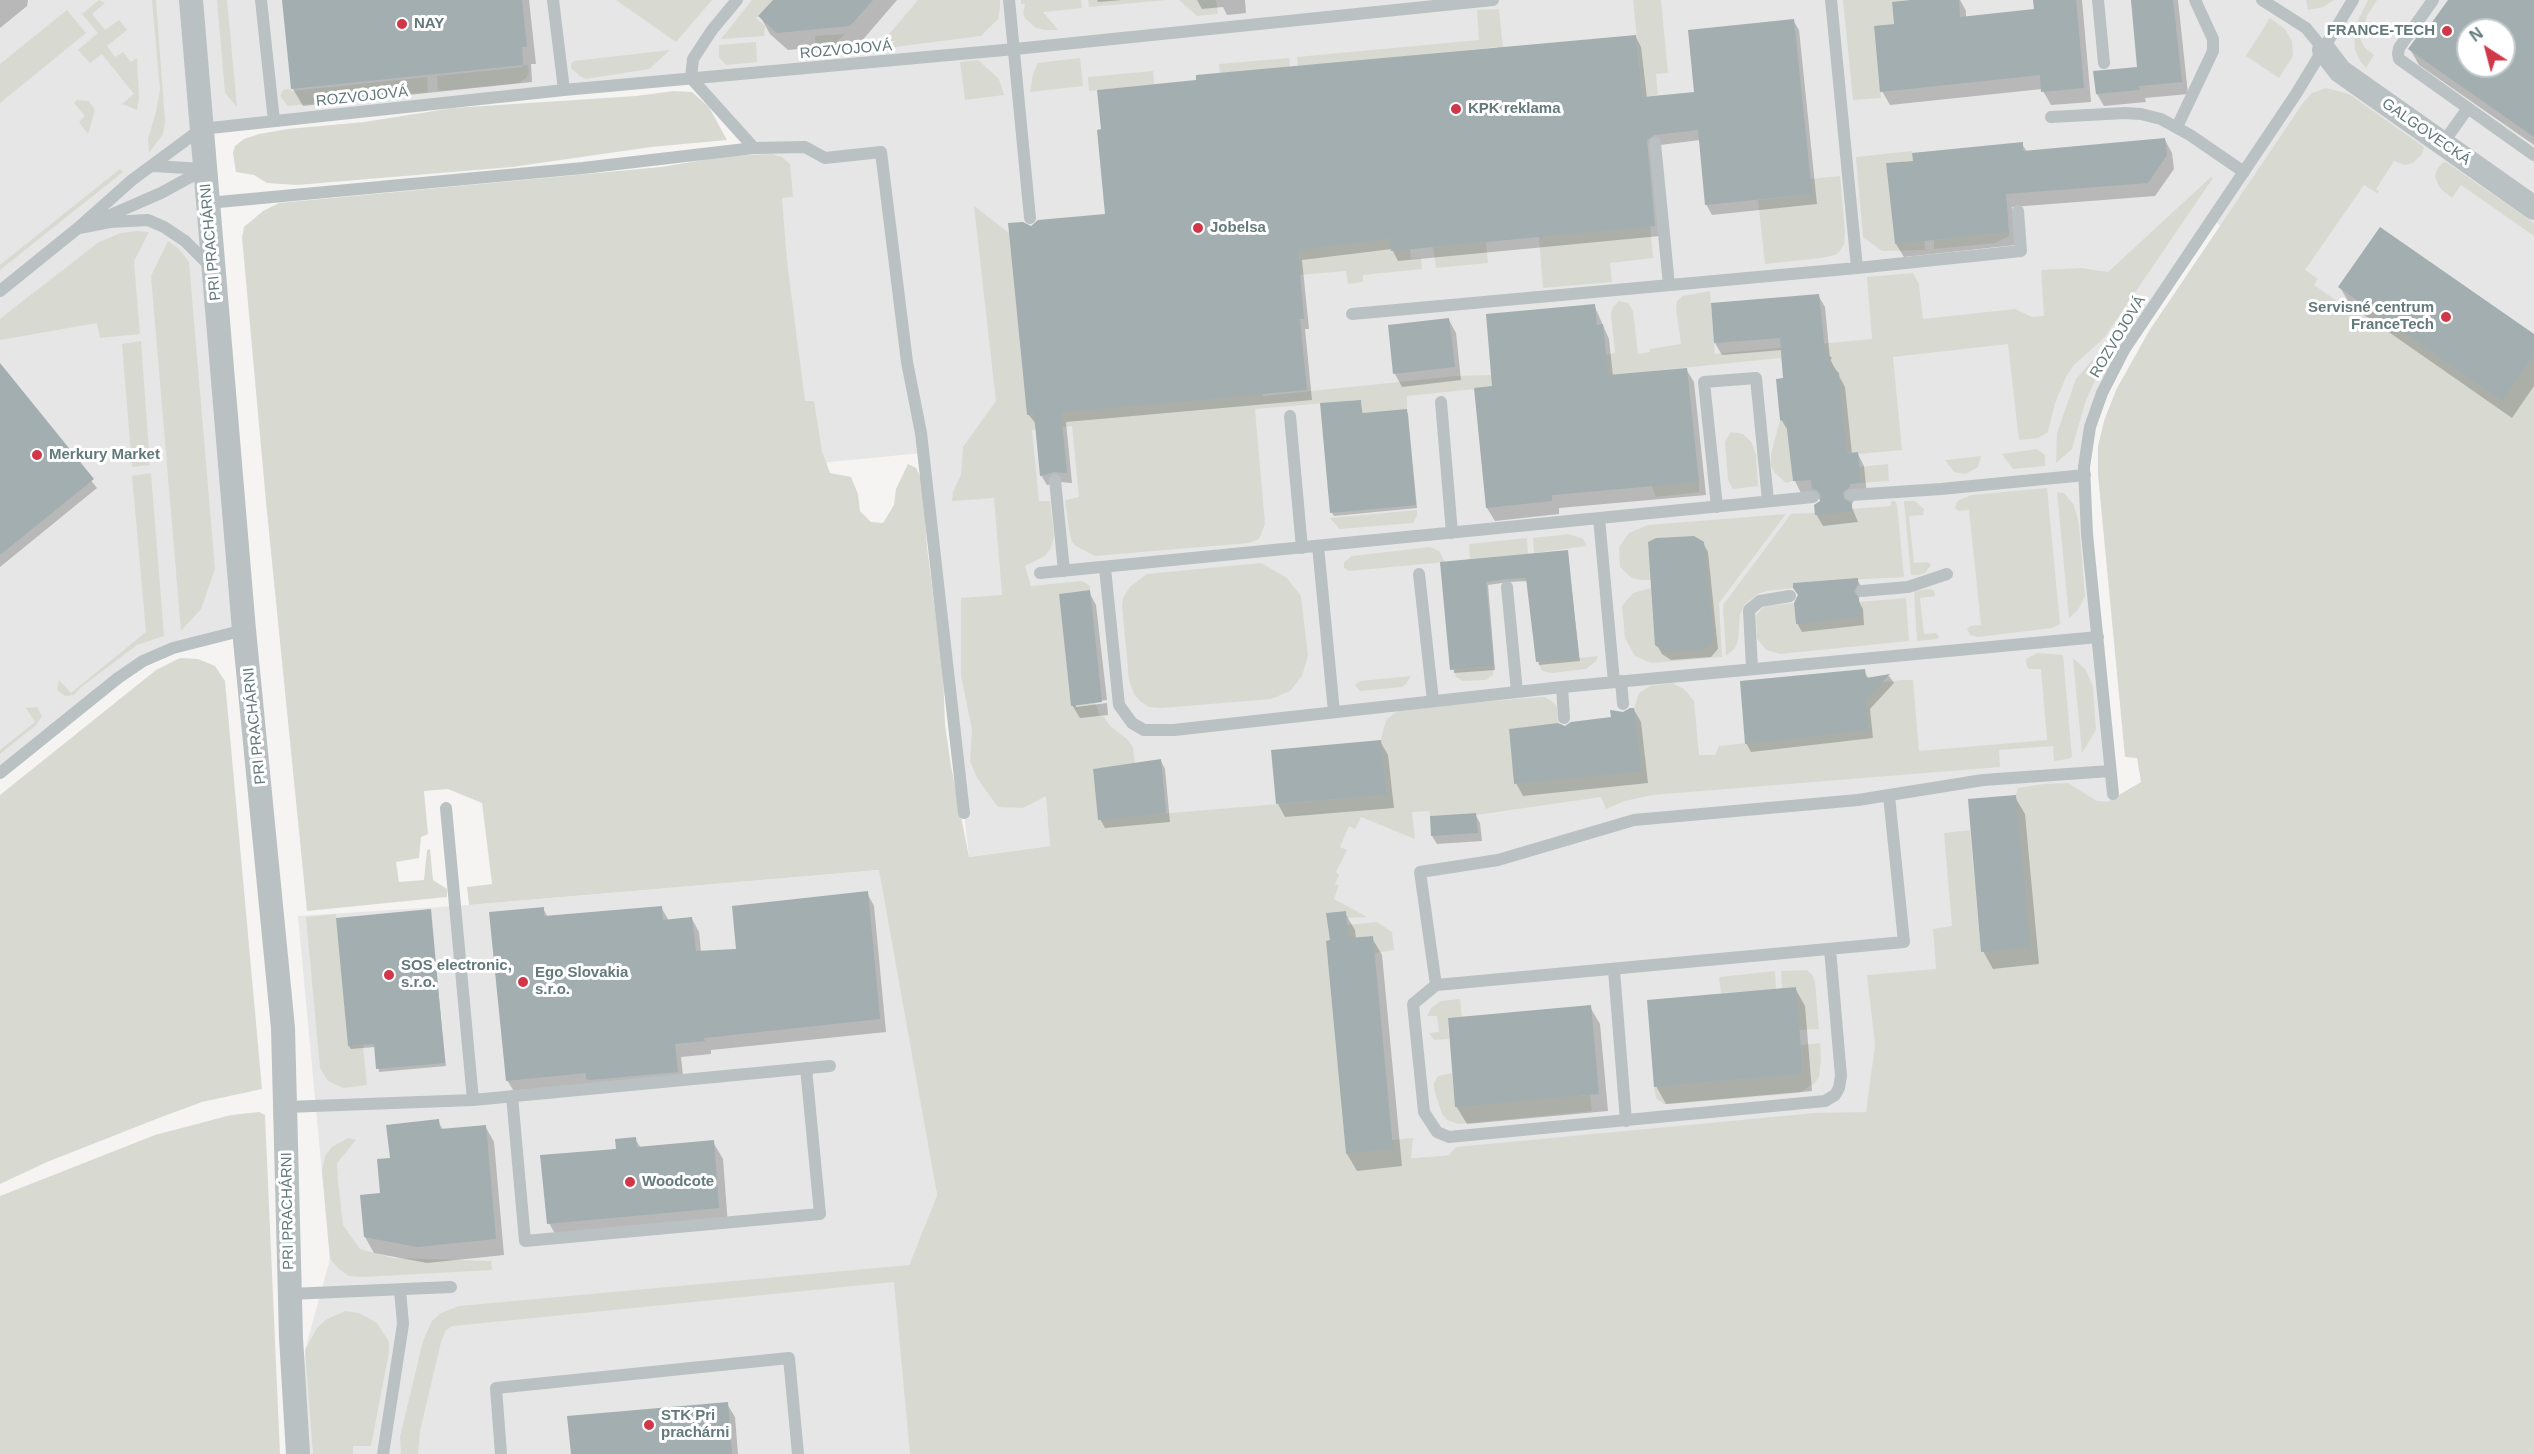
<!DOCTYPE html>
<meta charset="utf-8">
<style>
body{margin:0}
#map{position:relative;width:2534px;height:1454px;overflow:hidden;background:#f5f4f2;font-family:Helvetica,sans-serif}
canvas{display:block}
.north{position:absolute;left:2456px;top:18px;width:60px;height:60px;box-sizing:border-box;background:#fff;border:2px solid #c1c9ca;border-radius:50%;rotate:324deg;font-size:16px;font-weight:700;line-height:24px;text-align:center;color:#63797a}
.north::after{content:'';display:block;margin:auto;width:21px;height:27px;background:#d13749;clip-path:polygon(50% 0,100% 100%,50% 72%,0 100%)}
</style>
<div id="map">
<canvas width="2534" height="1454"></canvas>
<div class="north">N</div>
</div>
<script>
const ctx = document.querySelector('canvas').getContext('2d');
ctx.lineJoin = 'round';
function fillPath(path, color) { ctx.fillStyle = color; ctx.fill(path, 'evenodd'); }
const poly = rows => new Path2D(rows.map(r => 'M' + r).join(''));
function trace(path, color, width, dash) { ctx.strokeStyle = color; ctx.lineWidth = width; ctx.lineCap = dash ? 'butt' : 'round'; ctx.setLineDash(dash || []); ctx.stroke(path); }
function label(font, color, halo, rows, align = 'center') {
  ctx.font = font + ' Helvetica,sans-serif'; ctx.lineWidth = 6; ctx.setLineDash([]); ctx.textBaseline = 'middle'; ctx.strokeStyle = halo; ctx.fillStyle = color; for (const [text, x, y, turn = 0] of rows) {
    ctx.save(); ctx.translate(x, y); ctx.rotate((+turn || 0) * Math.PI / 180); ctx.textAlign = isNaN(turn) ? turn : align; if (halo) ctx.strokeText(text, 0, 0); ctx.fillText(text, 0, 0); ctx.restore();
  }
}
fillPath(poly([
 [0,0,2534,0,2534,374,2505,416,2212,220,2102,393,2084,467,2138,1001,1918,1115,1410,1158,1334,1168,1050,846,969,857,923,453,767,468,754,148,691,78,202,129,244,630,157,654,0,773],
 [2468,30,2504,30,2504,66,2468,66],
 [880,870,937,1195,909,1265,928,1454,299,1454,305,1350,330,1259,298,916,469,905]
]), '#e6e6e6');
fillPath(poly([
 [99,0,105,3,92,14,105,30,119,20,127,30,107,46,115,57,123,52,131,62,137,58,139,98,137,110,122,104,134,94,102,54,90,63,78,50,98,33,82,14],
 [152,0,156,0,165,121,163,134,149,153,148,139,156,112,160,90],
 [217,0,227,0,237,107,225,93],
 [616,0,712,0,676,42],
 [752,0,773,0,756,18,765,26,764,36,721,39],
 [918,0,1000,0,1000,8,998,19,981,36,895,47,892,45,895,41,888,42,885,39],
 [1021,0,1081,0,1082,8,1043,12,1058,30,1044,30,1036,28,1026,19,1023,14,1025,4,1021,4],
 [1088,0,1167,0,1089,7],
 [1179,0,1216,0,1218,14,1197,16],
 [1633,0,1661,0,1668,73,1656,74,1658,95,1643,97],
 [1843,0,1910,0,1892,2,1894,24,1874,27,1881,98,1853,100],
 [2306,0,2334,0,2323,7,2308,10],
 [2368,0,2377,0,2367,16,2360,38,2365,48,2374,55,2366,68,2360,61,2355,50,2354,35,2356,24],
 [1499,9,1519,207,1513,208,1497,47,1298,67,1297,57,1479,40,1477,10],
 [67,10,86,33,0,103,0,64],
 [2270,18,2285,29,2292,41,2293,56,2279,78,2246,56],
 [845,34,824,53,816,56,815,36],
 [756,42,757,62,726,65,719,57,719,45],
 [670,50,649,69,586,79,580,76,571,68,571,64,574,61],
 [1080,58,1083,86,1030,92,1033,74,1038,63],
 [1289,58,1290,68,1220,73,1219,64],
 [978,60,999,79,1004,95,965,100,960,62],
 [523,65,527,65,529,69,527,77,519,83,438,91,437,76,523,67],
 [1153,71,1154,84,1089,91,1088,77],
 [427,77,428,92,288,106,280,96,283,90,291,89,292,91],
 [2326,88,2349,94,2424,147,2422,154,2413,163,2405,165,2394,161,2376,189,2379,191,2377,193,2364,185,2305,270,2318,279,2314,285,2357,315,2364,305,2502,401,2534,355,2534,1454,910,1454,894,1282,453,1326,446,1330,441,1342,420,1431,418,1454,401,1454,400,1437,423,1341,432,1321,441,1313,459,1306,909,1265,937,1195,879,870,469,905,467,887,492,884,482,803,448,789,424,791,428,834,421,837,419,858,396,862,399,882,424,880,427,850,430,849,433,880,447,889,447,897,307,911,266,502,242,237,244,227,263,211,279,203,661,167,727,156,772,154,782,157,790,164,793,197,782,198,787,261,805,401,814,401,822,451,830,473,851,477,858,494,860,511,871,522,883,523,894,505,896,489,908,464,916,468,923,482,927,547,943,670,945,725,951,766,969,857,1050,846,1046,796,1023,808,998,807,977,778,970,761,972,729,961,676,961,598,1002,595,994,498,952,501,953,492,961,475,963,447,996,401,974,206,1009,233,1027,415,1255,393,1242,256,1389,239,1391,251,1410,249,1411,259,1421,258,1422,269,1363,275,1363,282,1348,284,1346,271,1252,279,1263,396,1457,376,1518,374,1615,353,1611,314,1613,307,1619,301,1628,303,1633,311,1638,354,1650,352,1650,349,1681,344,1676,309,1677,301,1683,296,1710,291,1715,354,1872,339,1867,277,1913,273,1919,284,1923,319,2015,309,2032,317,2044,316,2041,270,2081,268,2108,272,2211,177,2213,178,2104,338,2074,365,2066,377,2055,403,2048,432,2038,438,2019,440,2008,344,1893,357,1902,450,1859,454,1858,452,1847,453,1839,373,1814,360,1782,363,1780,358,1407,396,1407,409,1362,413,1361,400,1255,409,1265,524,1259,539,1249,543,1095,556,1076,546,1072,542,1069,530,1065,500,1079,497,1072,426,1032,430,1039,501,1050,501,1054,536,1051,548,1045,556,1025,566,1031,586,1082,581,1090,586,1090,590,1059,594,1071,705,1095,703,1100,716,1104,717,1110,726,1127,739,1133,747,1135,765,1093,769,1098,819,1387,795,1381,740,1384,727,1387,719,1399,710,1417,708,1528,698,1545,697,1553,702,1557,707,1558,723,1509,729,1514,784,1642,770,1634,708,1639,693,1650,686,1672,683,1684,689,1694,701,1699,755,1715,755,1719,746,1869,730,1866,700,1877,688,1877,683,1902,680,1913,680,1919,751,2047,740,2041,669,2029,669,2027,666,2026,659,2037,653,2063,655,2072,757,2068,759,2054,761,2053,746,1999,750,2000,767,1652,795,1625,801,1606,809,1601,797,1476,815,1476,813,1430,816,1429,811,1412,812,1415,839,1361,817,1355,829,1349,826,1340,847,1347,850,1336,872,1339,875,1335,884,1339,885,1334,899,1367,917,1347,918,1345,911,1327,913,1329,931,1347,929,1347,925,1377,922,1392,932,1394,950,1375,953,1373,936,1326,941,1346,1154,1392,1149,1392,1140,1413,1138,1411,1158,1449,1155,1456,1147,1815,1113,1866,1112,1875,1045,1867,975,1936,969,1933,929,1952,926,1944,833,1970,830,1981,951,2029,947,2016,795,2018,788,2044,784,2068,783,2097,801,2107,802,2141,782,2137,758,2125,757,2098,475,2098,446,2104,421,2116,390,2149,331,2303,103,2312,93],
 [674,91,692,92,709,107,727,140,651,147,512,167,297,185,267,183,254,175,236,172,233,153,235,146,244,139,259,134,288,129,364,122,453,108,636,96],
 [77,100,89,101,95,110,88,134,79,122,85,116,74,103],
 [1912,151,1913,161,1886,163,1895,244,1924,241,1925,250,1882,251,1863,237,1856,157],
 [2443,162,2446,162,2534,223,2534,236,2461,185,2452,198,2443,191,2438,185,2435,176,2438,168],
 [120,169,123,172,0,270,0,265],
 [1840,176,1845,233,1844,245,1839,252,1835,255,1821,258,1765,264,1758,200,1811,194,1810,179],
 [1650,226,1653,258,1610,263,1612,282,1543,288,1539,237],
 [136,231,149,232,134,261,140,334,100,338,97,323,0,340,0,319,15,307,99,242,121,233],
 [2009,232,2009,236,1995,243,1934,249,1934,240],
 [168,241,178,248,189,262,215,569,201,609,181,631,151,276],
 [1486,242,1488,263,1436,268,1433,247],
 [2119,330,2121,331,2105,357,2085,403,2072,449,2056,463,2057,433,2076,379],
 [141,341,150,465,132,467,122,344],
 [1780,420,1786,422,1787,434,1789,437,1793,481,1786,483,1775,473,1771,466,1771,454],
 [1731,432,1743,434,1752,443,1756,455,1758,486,1733,489,1728,480,1725,442],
 [2037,449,2045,455,2045,466,2013,469,2002,454],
 [1981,456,1978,467,1966,474,1954,472,1945,460],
 [1888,464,1889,481,1861,483,1860,467],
 [151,473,164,636,137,645,81,687,74,695,65,696,57,690,59,680,71,693,146,632,132,476],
 [1699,482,1699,492,1656,497,1652,486],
 [2047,488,2060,624,2052,628,1978,637,1970,635,1967,629,1970,626,1981,625,1969,510,1959,511,1955,508,1956,504,1959,500,1972,495],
 [2057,492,2064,493,2074,505,2079,524,2085,596,2078,610,2069,618],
 [1891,501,1895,501,1897,505,1904,577,1793,583,1793,588,1767,591,1758,594,1744,605,1740,615,1738,641,1735,648,1726,656,1723,605,1791,514,1852,511,1852,509,1891,506],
 [1904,501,1915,501,1924,509,1923,515,1909,516,1914,563,1928,562,1931,565,1925,573,1918,575,1911,575],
 [1417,510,1417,516,1413,523,1340,529,1330,518],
 [1786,514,1719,603,1722,657,1651,663,1635,656,1625,638,1622,606,1633,593,1651,588,1694,536,1656,538,1648,542,1651,580,1640,580,1632,578,1620,567,1619,547,1629,533,1648,525],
 [1569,534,1583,539,1587,546,1534,553,1533,538],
 [1527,538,1528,554,1470,559,1469,544],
 [1430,547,1439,551,1445,562,1349,571,1344,568,1344,562,1352,556],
 [1261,563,1287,578,1301,596,1308,656,1302,676,1290,691,1271,699,1162,708,1149,707,1141,702,1134,694,1129,680,1122,605,1123,598,1130,587,1147,574],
 [1931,589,1934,591,1935,596,1920,598,1924,634,1936,633,1939,637,1937,639,1917,641,1914,591],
 [1906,598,1909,641,1780,654,1766,650,1757,638,1756,616,1761,609,1767,606,1794,603,1796,623,1860,617,1859,602],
 [1598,656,1596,661,1586,669,1552,673,1542,671,1538,662],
 [180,658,198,659,215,666,225,681,262,1089,202,1102,164,1116,47,1162,0,1184,0,795,156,670],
 [2073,658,2086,670,2093,687,2096,730,2082,753],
 [1494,666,1493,675,1486,680,1463,681,1456,677,1454,670],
 [1411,676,1406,684,1402,687,1360,691,1355,685,1360,681],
 [37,707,42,716,36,725,0,754,0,750,35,722,26,708],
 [336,914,348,1046,363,1045,367,1085,353,1087,343,1088,328,1081,320,1068,306,917],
 [1807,970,1813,976,1815,983,1819,1029,1799,1030,1796,987,1782,988,1781,971],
 [1775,971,1776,989,1721,993,1719,977],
 [1460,999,1462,1017,1448,1018,1449,1039,1434,1040,1429,1033,1439,1032,1437,1016,1427,1016,1431,1008,1441,1001],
 [1820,1043,1821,1060,1819,1077,1815,1083,1799,1093,1671,1104,1664,1104,1656,1098,1654,1087,1803,1074,1801,1045],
 [1452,1073,1455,1106,1590,1095,1592,1111,1458,1124,1447,1120,1442,1114,1434,1089,1434,1083,1438,1076],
 [259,1112,265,1115,280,1454,0,1454,0,1196,155,1135,231,1115],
 [348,1138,356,1140,337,1163,338,1182,343,1225,360,1249,393,1258,491,1261,492,1270,363,1277,349,1276,339,1269,330,1259,322,1170,325,1156,332,1147],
 [345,1311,359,1313,377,1323,389,1342,389,1352,371,1446,353,1446,353,1454,313,1454,305,1350,317,1328,327,1319]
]), '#d8dad2');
fillPath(poly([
 [0,0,28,0,27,6,0,28],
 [283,0,529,0,536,64,531,64,532,82,303,106,293,89],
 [775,0,897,0,860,43,788,50,770,34,760,16],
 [1097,0,1122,0,1098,2],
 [1197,0,1245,0,1246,13,1227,15,1223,7,1202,9],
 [1924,0,1960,0,1966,11,1966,18,2035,11,2034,0,2082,0,2091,102,2051,105,2042,89,1890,105,1882,91,1896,26],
 [2133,0,2178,0,2188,94,2145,98,2146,102,2104,106,2097,94,2095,73,2139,69],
 [2450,0,2521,0,2534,4,2534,145,2419,65,2410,49,2426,34],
 [2468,30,2504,30,2504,66,2468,66],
 [1793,20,1799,30,1817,204,1712,215,1706,204,1700,140,1660,145,1660,236,1398,261,1392,249,1302,260,1309,329,1305,329,1312,400,1066,422,1072,483,1060,482,1047,485,1041,475,1036,424,1028,414,1032,228,1107,215,1636,37,1641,47,1647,98,1696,94],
 [2165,140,2172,153,2174,169,2155,196,2012,207,2016,245,1904,257,1896,244,1915,163,2022,144,2027,152],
 [2340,287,2534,336,2534,386,2512,418,2350,305],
 [1818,295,1825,307,1830,359,1845,387,1852,454,1858,454,1864,466,1867,495,1857,496,1851,505,1858,522,1823,526,1816,514,1821,502,1815,492,1801,493,1795,481,1788,431,1781,419,1784,380,1782,350,1722,355,1715,343],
 [1594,305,1609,339,1613,376,1686,369,1694,382,1706,495,1559,508,1559,514,1495,521,1487,508,1494,387],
 [1449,320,1456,333,1461,380,1402,387,1395,374],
 [0,367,97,488,0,567],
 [1360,401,1363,415,1406,410,1408,414,1417,508,1334,516,1332,513],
 [1703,543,1708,552,1718,649,1711,657,1671,660,1662,654,1657,645],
 [1567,551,1580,661,1539,665,1528,581,1509,582,1488,585,1495,670,1454,673,1442,564],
 [1857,579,1862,588,1862,593,1858,600,1863,609,1864,625,1802,632,1797,623],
 [1089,592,1096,605,1107,700,1076,704,1076,707,1107,703,1108,715,1080,718,1072,705],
 [1864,671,1869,679,1889,676,1894,683,1870,709,1873,738,1751,752,1746,743],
 [1634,710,1641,722,1648,783,1523,796,1516,783,1565,728,1613,719],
 [1380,741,1388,755,1394,808,1285,817,1278,804],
 [1161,761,1165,769,1170,822,1105,828,1100,819],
 [2015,797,2025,814,2039,964,1993,969,1983,951],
 [1475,814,1480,823,1482,841,1437,844,1432,836],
 [867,893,874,906,886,1032,711,1050,711,1054,681,1057,684,1085,515,1093,507,1080,543,908,548,918,661,907,669,921,692,919,699,932,701,952,737,951],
 [430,911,446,1066,379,1072,375,1047,351,1049,349,1046],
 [1345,913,1355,930,1356,939,1372,938,1382,955,1402,1166,1357,1171,1347,1154,1332,942],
 [1795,988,1805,1006,1812,1091,1666,1104,1656,1086],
 [1590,1007,1600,1024,1608,1111,1467,1124,1456,1106],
 [438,1121,443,1130,485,1126,494,1142,504,1255,427,1263,374,1253,365,1237,382,1195],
 [635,1139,641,1148,713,1142,723,1159,728,1225,559,1241,549,1223,618,1150],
 [727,1404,735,1417,738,1454,572,1454]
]), '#0003');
fillPath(poly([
 [282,0,522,0,527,47,522,47,523,65,291,89],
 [773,0,873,0,850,26,777,33,758,16],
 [1910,0,1959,0,1960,17,2034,9,2033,0,2076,0,2084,88,2041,92,2040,75,1880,92,1874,26,1894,24,1892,2],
 [2131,0,2173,0,2182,82,2139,86,2140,90,2096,94,2093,71,2137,67],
 [2448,0,2534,0,2534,137,2408,49,2422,30,2425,32],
 [2468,30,2504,30,2504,66,2468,66],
 [1794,19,1812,194,1705,205,1698,130,1654,135,1647,140,1655,226,1391,251,1389,239,1298,250,1304,319,1300,319,1307,390,1061,412,1067,473,1054,472,1040,476,1034,414,1027,415,1008,223,1023,222,1031,226,1038,220,1105,214,1097,130,1101,129,1097,90,1196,80,1196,75,1636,35,1643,97,1694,92,1688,30],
 [2165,138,2167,155,2148,183,2006,194,2009,232,1895,244,1886,163,1913,161,1912,153,2023,142,2023,151],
 [2380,227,2534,334,2534,355,2502,401,2338,287],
 [1819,294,1825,352,1832,358,1828,363,1839,373,1847,453,1858,452,1861,483,1850,484,1850,487,1843,492,1844,499,1852,503,1852,511,1815,515,1814,505,1820,501,1821,496,1817,490,1812,489,1811,480,1793,481,1786,422,1780,420,1776,379,1783,378,1780,338,1714,343,1711,303],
 [1595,304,1597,325,1603,324,1608,375,1687,368,1699,482,1552,495,1552,501,1486,508,1474,388,1492,386,1486,314],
 [1449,318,1455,367,1393,374,1388,325],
 [0,363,94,479,0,555],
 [1361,400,1362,413,1407,409,1416,505,1330,513,1320,403],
 [1694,536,1704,542,1714,640,1706,649,1665,652,1655,645,1648,542,1656,538],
 [1568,550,1579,658,1536,662,1526,578,1507,579,1486,582,1494,666,1450,670,1440,562],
 [1858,578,1858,584,1854,591,1859,599,1861,617,1796,624,1794,603,1798,595,1793,588,1793,583],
 [1090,590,1102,702,1071,706,1059,594],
 [1865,669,1866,678,1890,674,1866,700,1869,730,1745,744,1740,681],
 [1630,708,1634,708,1642,771,1514,784,1509,729,1558,723,1565,726,1571,722,1611,717,1610,710,1623,712],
 [1381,740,1387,795,1276,804,1271,750],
 [1161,759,1166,813,1098,820,1093,769],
 [2016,795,2030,947,1981,952,1968,799],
 [1476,813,1478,833,1431,836,1430,816],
 [868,891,880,1019,704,1038,705,1041,675,1044,678,1072,590,1080,586,1079,586,1073,506,1081,489,912,544,907,544,916,662,906,663,920,692,917,696,951,736,949,732,906],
 [431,909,445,1063,376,1069,374,1044,348,1046,336,918],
 [1346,911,1348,938,1373,936,1393,1149,1346,1154,1326,941,1330,940,1326,913],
 [1796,987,1803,1074,1654,1087,1647,1000],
 [1591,1005,1599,1094,1455,1107,1448,1018],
 [439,1119,440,1129,486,1125,496,1239,417,1247,364,1237,360,1195,380,1193,377,1159,390,1158,386,1125],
 [636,1137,637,1147,714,1140,719,1208,547,1224,540,1155,616,1149,615,1139],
 [728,1402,732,1454,571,1454,567,1416]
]), '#a2aeaf');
trace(poly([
 [261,0,274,121],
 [553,0,564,90],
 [737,0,712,30,693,59,691,78,754,148,805,147,825,158,881,152,907,362,921,433,964,813],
 [1009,0,1030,218],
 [2098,0,2104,63],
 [2262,0,2306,28,2324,50],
 [2433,0,2399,48,2398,54,2399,59,2534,155],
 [2051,117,2125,113,2141,114,2161,119,2190,135,2244,172],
 [2177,127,2213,51,2213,39,2195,0],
 [1655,143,1669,285],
 [2443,143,2468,108],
 [153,166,204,169],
 [208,203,583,168,754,148],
 [99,220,161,193,205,169],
 [79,228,110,222,148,220,164,227,185,241,210,266],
 [1857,268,2021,251,2018,211],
 [0,291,78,228,132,180,201,129,564,90,1015,49,1493,0],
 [1352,314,1857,268,1831,0],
 [1441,402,1452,533],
 [1290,416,1302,548],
 [1055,480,1064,571],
 [1851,495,1941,489,2085,475],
 [1717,507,1704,382,1756,378,1768,501],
 [1599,518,1614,682],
 [1318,546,1334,712],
 [1105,568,1119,705,1132,723,1144,730,1174,730,1562,687,2098,637],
 [1040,573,1813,497],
 [1419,574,1433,701],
 [1507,587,1517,692],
 [1862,591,1908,587,1947,574],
 [1752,669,1749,610,1760,601,1790,596],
 [1621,681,1623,704],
 [1562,687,1564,718],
 [0,773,118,678,143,661,173,648,244,630],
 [2113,794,2087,534,2084,467,2090,427,2102,393,2124,350,2296,94,2353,0],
 [446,808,473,1100],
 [1830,949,1841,1076,1839,1088,1835,1095,1825,1101,1449,1137,1437,1132,1424,1112,1413,1004,1436,985,1904,942,1889,796],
 [1614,970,1626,1121],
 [1436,985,1420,872,1498,860,1634,820,1858,800,1983,780,2110,771],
 [512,1096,525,1241,820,1214,806,1068],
 [287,1107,473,1100,830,1066],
 [290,1294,451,1287],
 [383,1454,403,1324,400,1290],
 [501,1454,496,1388,789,1358,798,1454]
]), '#bac1c2', 12);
trace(poly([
 [191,0,244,630,283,1028,291,1338,298,1454],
 [2324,50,2340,71,2534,208]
]), '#bac1c2', 24);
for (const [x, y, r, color] of [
 [402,24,6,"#d13749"],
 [2447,31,6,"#d13749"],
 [1456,109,6,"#d13749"],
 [1198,228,6,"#d13749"],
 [2446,317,6,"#d13749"],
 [37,455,6,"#d13749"],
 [389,975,6,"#d13749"],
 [523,982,6,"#d13749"],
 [630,1182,6,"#d13749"],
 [649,1425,6,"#d13749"]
]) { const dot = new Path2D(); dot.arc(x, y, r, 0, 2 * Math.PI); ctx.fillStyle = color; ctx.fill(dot); trace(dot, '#fff', 2); }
label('bold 15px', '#63797a', '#fff', [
 ["NAY",414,24],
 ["FRANCE-TECH",2435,31,"right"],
 ["KPK reklama",1468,109],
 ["Jobelsa",1210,228],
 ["Servisné centrum",2434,308,"right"],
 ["FranceTech",2434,325,"right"],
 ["Merkury Market",49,455],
 ["SOS electronic,",401,966],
 ["s.r.o.",401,983],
 ["Ego Slovakia",535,973],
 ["s.r.o.",535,990],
 ["Woodcote",642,1182],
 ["STK Pri",661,1416],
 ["prachárni",661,1433]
], 'left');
label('15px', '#63797a', '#fff', [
 ["ROZVOJOVÁ",846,50,-5],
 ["ROZVOJOVÁ",362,97,-6],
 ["GALGOVECKÁ",2426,132,35],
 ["PRI PRACHÁRNI",211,242,-95],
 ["ROZVOJOVÁ",2118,337,-59],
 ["PRI PRACHÁRNI",255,726,-96],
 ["PRI PRACHÁRNI",288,1211,-91]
]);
</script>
